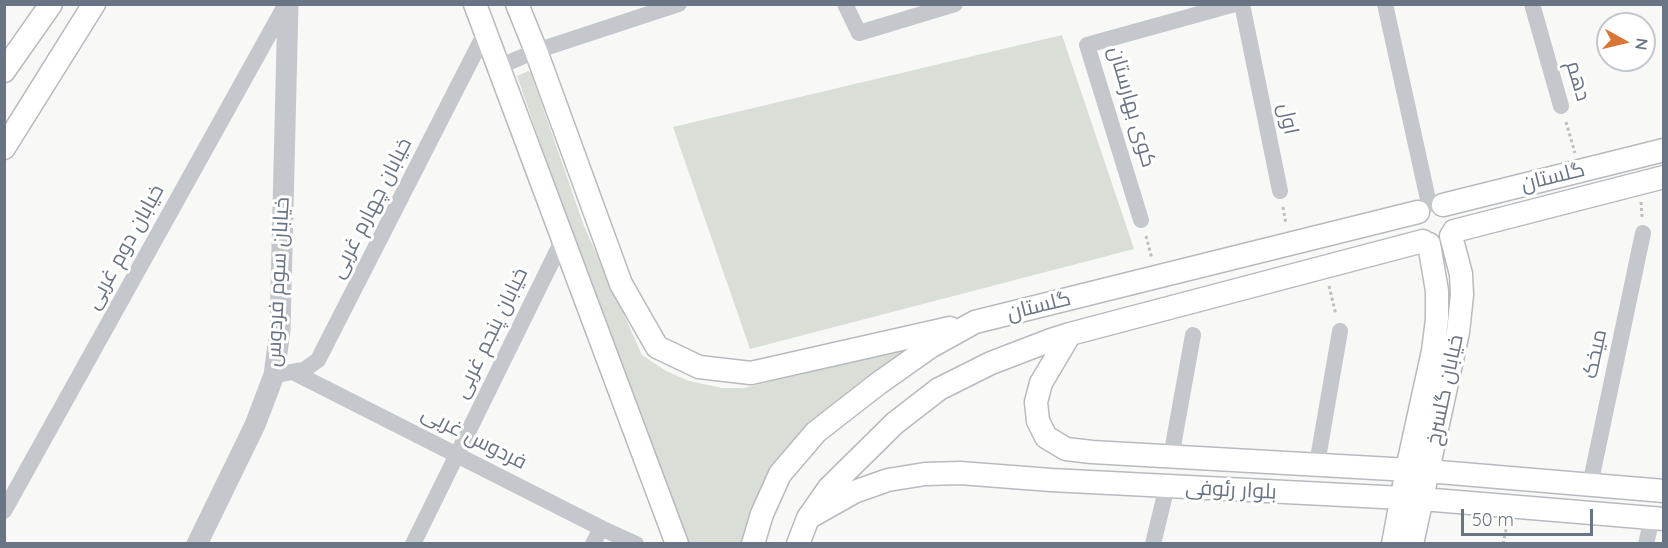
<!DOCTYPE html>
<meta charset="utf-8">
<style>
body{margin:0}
#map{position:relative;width:1668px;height:548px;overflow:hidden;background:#f8f8f6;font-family:Quicksand,sans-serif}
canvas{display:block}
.frame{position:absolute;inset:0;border:6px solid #697485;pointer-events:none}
.north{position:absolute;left:1596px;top:12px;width:60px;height:60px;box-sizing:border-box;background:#fff;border:2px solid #c3c7ce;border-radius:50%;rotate:98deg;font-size:16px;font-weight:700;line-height:24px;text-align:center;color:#697485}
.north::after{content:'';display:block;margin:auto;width:21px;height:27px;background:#da7635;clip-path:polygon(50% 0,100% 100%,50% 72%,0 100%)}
.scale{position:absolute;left:1461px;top:509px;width:132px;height:27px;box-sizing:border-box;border:3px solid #697485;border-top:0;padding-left:8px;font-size:18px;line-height:21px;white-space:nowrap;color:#697485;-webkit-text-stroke:4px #fff;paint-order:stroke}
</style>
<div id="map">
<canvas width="1668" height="548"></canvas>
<div class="frame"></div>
<div class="north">N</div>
<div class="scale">50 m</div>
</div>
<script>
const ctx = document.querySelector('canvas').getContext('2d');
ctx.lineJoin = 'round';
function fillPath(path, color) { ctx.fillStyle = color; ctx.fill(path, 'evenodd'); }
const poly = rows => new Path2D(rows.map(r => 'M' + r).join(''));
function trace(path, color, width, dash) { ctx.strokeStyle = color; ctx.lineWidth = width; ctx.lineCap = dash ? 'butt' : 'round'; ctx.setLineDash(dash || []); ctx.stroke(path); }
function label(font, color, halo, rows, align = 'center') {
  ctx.font = font + ' Quicksand,Cairo,sans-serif'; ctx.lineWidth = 6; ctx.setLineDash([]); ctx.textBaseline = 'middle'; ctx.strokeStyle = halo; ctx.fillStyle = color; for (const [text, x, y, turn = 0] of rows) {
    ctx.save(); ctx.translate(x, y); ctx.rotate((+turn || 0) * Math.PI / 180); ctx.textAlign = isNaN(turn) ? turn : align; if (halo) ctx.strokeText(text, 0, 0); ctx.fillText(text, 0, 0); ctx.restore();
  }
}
fillPath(poly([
 [1062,35,1134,249,750,349,673,127],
 [528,71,531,73,584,226,642,355,666,371,689,381,722,388,744,388,921,345,765,483,747,524,743,543,687,543,550,171,517,76]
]), '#d9dfd7');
const secondary = poly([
 [475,4,677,544],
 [517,4,536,51,621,284,657,347,699,367,751,373,950,328],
 [4,71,51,4],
 [4,148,94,4],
 [1443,205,1664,150],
 [1454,231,1664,177],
 [1070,334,1041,383,1036,402,1038,421,1046,437,1066,449,1092,452,1427,471,1664,491],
 [808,518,854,492,888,480,925,474,960,473,1051,480,1422,499,1664,519],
 [753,544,762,514,780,474,816,432,879,383,930,347,975,322,1418,212],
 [798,544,808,518,829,488,895,423,939,389,991,363,1051,340,1070,334,1423,241],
 [1393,544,1407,469,1433,351,1437,319,1437,291,1429,244],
 [1412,544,1458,332,1462,295,1461,274,1451,236]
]);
trace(secondary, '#b7babf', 25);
trace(poly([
 [1566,122,1575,153],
 [1641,202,1642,217],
 [1283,207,1286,224],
 [1146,236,1152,259],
 [1329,286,1336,315],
 [1503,544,1507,525]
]), '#bcbec1', 3, [3, 3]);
trace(poly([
 [845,4,859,33,955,4],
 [1242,4,1280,191],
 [1385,4,1429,204],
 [1532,4,1561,106],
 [498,67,536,51,679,4],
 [1141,220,1087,45,1235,4],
 [293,372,601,528,636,544],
 [274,375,304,370,318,360,485,33],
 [1171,457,1193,335],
 [1317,464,1340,331],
 [1590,485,1643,233],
 [4,511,286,4],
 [413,544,563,239],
 [593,544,601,528],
 [1153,544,1167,486],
 [1646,544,1652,518]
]), '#c4c7cb', 16);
trace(poly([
 [197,544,255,425,274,375,280,330,288,4]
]), '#c4c7cb', 21);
trace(secondary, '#fff', 22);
label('21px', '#697485', '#fff', [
 ["دهم",1578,81,74],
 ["کوی بهارستان",1132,107,74],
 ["اول",1288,119,78],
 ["گلستان",1553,177,-14],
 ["خیابان چهارم غربی",371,208,-63],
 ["خیابان دوم غربی",125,247,-61],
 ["خیابان سوم فردوس",278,282,-87],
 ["گلستان",1039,306,-14],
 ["خیابان پنجم غربی",491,333,-64],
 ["میخک",1595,354,-78],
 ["خیابان گلسرخ",1445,390,-78],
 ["فردوس غربی",474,438,27],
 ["بلوار رئوفی",1231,490,3]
]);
</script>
